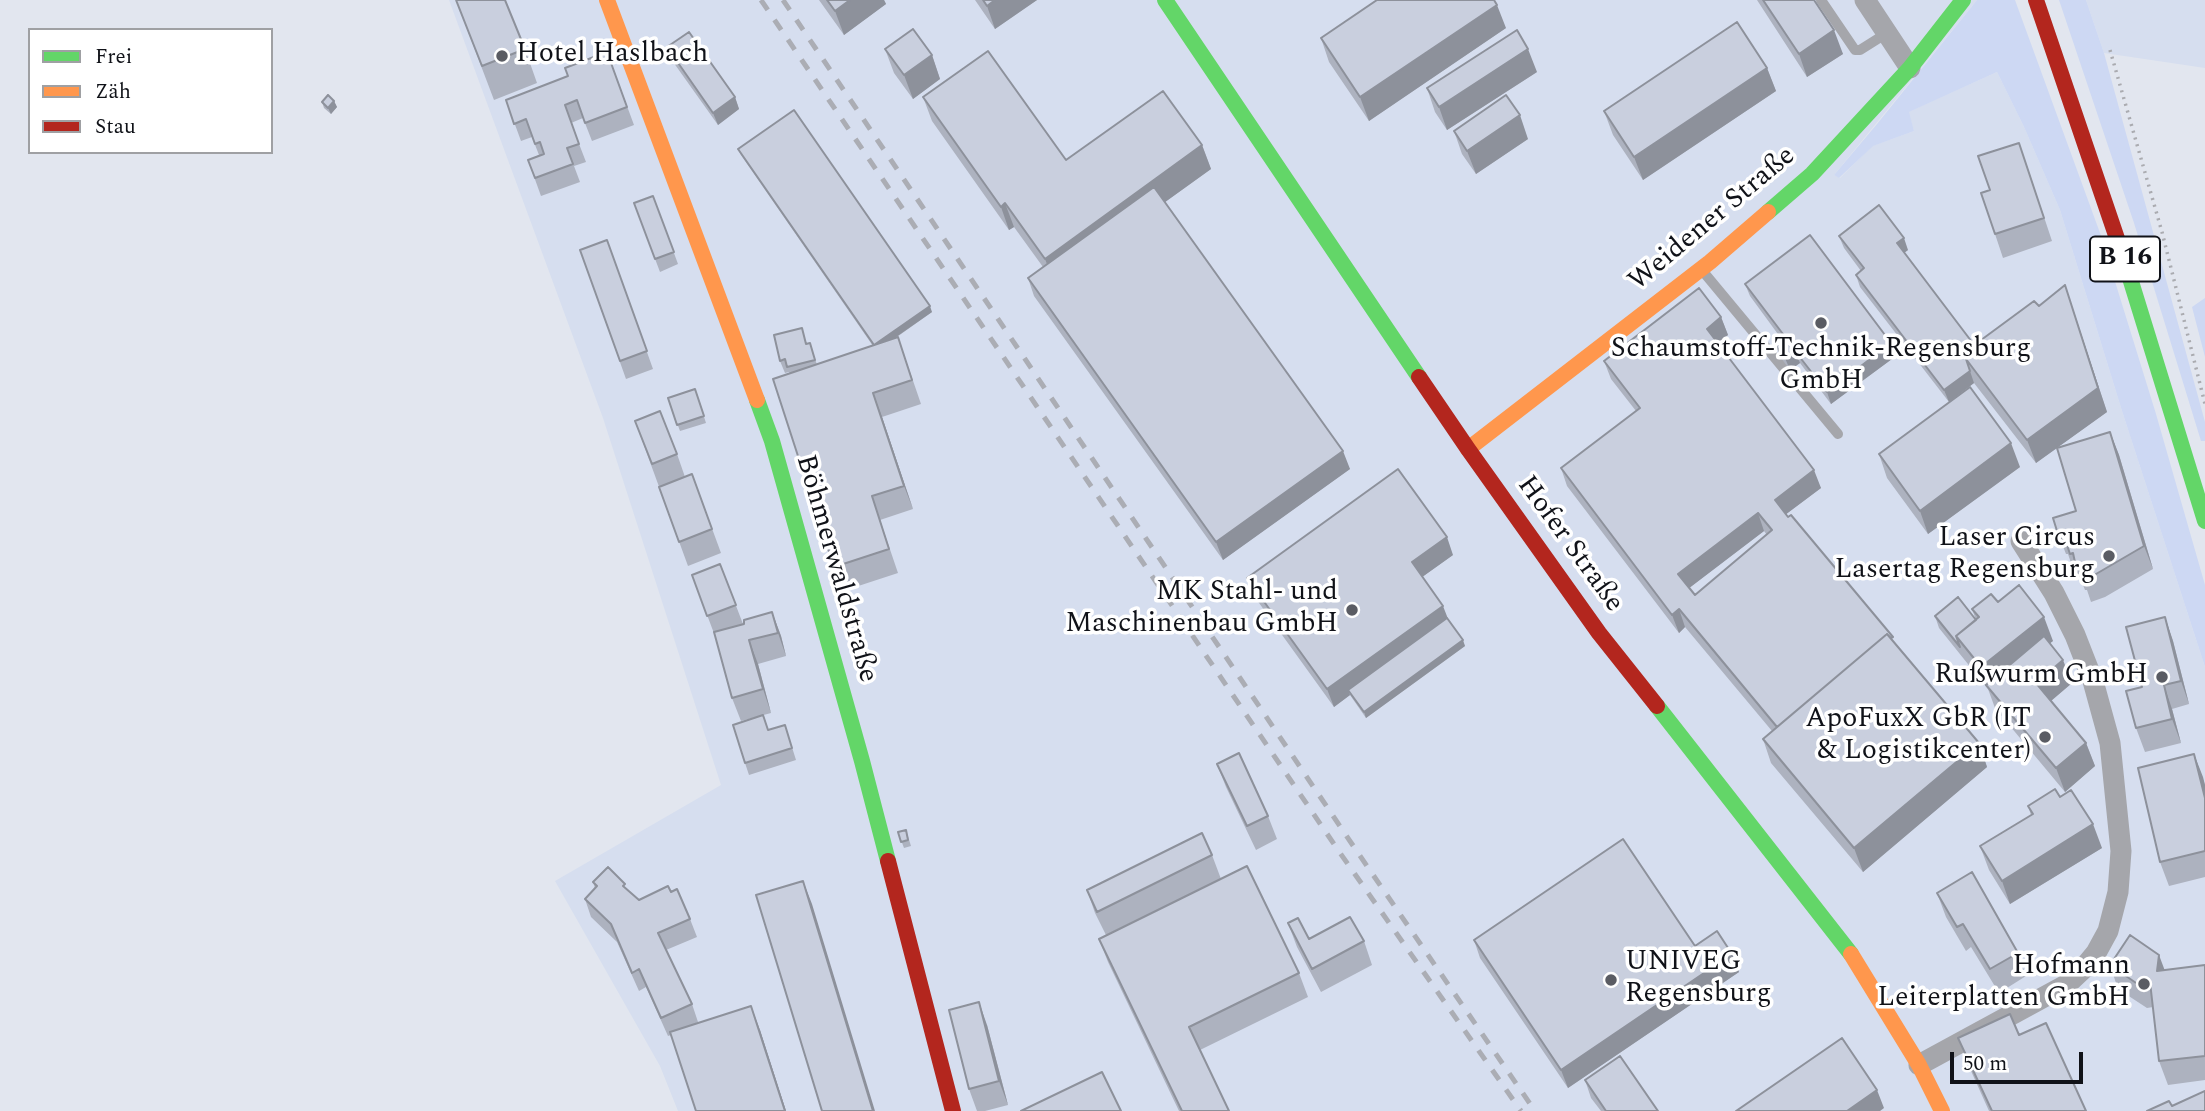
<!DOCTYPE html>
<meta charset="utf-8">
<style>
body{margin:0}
#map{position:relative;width:2205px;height:1111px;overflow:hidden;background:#e2e6ef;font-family:Spectral,serif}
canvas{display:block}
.legend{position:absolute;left:28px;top:28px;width:245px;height:126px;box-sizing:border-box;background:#fff;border:2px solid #9fa0a3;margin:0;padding:9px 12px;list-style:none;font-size:21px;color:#101218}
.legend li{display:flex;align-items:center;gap:14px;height:35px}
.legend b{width:35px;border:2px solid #9fa0a3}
.scale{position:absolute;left:1950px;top:1052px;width:133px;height:32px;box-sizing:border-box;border:4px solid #101218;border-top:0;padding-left:9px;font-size:21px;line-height:24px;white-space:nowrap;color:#101218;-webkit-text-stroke:5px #fff;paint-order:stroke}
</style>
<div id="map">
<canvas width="2205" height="1111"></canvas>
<ul class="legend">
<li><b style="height:9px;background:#63d668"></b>Frei</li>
<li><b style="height:9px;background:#ff974d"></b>Zäh</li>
<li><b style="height:9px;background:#b3261e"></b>Stau</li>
</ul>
<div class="scale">50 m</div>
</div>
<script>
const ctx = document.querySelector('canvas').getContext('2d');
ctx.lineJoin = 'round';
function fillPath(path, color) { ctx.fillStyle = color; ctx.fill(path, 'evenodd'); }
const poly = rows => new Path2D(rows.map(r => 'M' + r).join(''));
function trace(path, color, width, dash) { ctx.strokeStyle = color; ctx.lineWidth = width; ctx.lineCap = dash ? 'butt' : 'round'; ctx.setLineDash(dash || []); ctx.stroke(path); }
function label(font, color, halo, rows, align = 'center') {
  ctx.font = font + ' Spectral,serif'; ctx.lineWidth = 7; ctx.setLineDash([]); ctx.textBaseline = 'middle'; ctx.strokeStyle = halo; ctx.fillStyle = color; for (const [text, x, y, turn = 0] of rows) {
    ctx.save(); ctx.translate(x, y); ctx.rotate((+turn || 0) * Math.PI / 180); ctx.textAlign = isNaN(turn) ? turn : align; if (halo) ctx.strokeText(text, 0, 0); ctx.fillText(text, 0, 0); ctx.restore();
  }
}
fillPath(poly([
 [449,0,1977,0,1834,175,1840,178,1872,146,1914,131,1908,112,1997,72,2024,127,2060,210,2122,411,2205,667,2205,1111,678,1111,660,1066,555,881,721,785,603,418],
 [2086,0,2205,0,2205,68,2104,53]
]), '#d6deef');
fillPath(poly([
 [1977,0,2015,0,2100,233,2156,414,2205,585,2205,667,2122,411,2060,210,2024,127,1997,72,1909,112,1914,131,1873,146,1839,178,1834,175,1877,124],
 [2059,0,2086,0,2104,53,2205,422,2205,441,2201,441,2134,223],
 [2205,298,2205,357,2192,307]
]), '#cdd8f3');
trace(poly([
 [2110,50,2162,232,2205,404]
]), '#aaabb0', 3.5, [2, 5]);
trace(poly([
 [1821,0,1855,50,1860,50,1887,33],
 [1701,269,1838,434]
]), '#a5a6ab', 10);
trace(poly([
 [1865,0,1910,68],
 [1919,1065,2066,985,2082,970,2096,953,2108,931,2118,892,2121,851,2110,743,2093,681,2075,635,2054,593,2021,541]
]), '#a5a6ab', 21);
trace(poly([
 [1165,0,1419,377],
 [1768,212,1812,174,1910,68,1963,0],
 [2125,262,2205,521],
 [757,400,772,441,862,761,888,861],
 [1657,706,1851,954]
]), '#63d668', 16);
trace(poly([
 [607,0,757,400],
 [1468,449,1710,262,1768,212],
 [1851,954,1919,1065,1942,1111]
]), '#ff974d', 16);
trace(poly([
 [2036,0,2125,262],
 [1419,377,1468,449,1599,633,1657,706],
 [888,861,953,1111]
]), '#b3261e', 16);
trace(poly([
 [761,0,1338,850,1521,1111],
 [783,0,1356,850,1535,1111]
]), '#abadb4', 5, [12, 12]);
fillPath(poly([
 [456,0,525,49,537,83,494,100],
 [819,0,884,0,886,4,844,35],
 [975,0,1037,0,995,29],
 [1757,0,1814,0,1843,54,1807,77],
 [1506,28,1369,121,1329,62,1321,38],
 [667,47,735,97,739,109,718,125,671,59],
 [885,49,932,55,940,79,913,99,894,73],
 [607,52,634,125,592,141,583,118,571,123,586,162,574,166,580,182,541,196,528,160,539,155,532,137,521,141,506,100,568,76],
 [1767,68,1776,91,1643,180,1613,135,1604,111],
 [1537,72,1447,130,1435,112,1427,88],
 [923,97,1066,160,1202,145,1211,169,1165,202,1350,469,1223,560,1034,296,1028,278,1043,267,1014,227,1009,230,932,121],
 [334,101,337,107,331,114,324,108,322,102],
 [1454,131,1528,139,1476,174,1462,154],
 [738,149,932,312,894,339,898,337,921,404,882,417,913,509,880,520,898,573,843,591,834,567,790,374,789,372,785,373,780,361,810,343,817,365,873,346,741,155],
 [2027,166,2052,241,2003,258,1995,234,1990,190],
 [653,196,678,264,660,272,634,203],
 [1839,236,1908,250,1904,253,1978,350,1979,349,1977,343,2039,306,2065,285,2107,412,2058,447,2110,432,2119,455,2153,569,2105,597,2091,602,2087,590,2085,590,2080,577,2078,578,2074,566,2072,566,2068,554,2066,554,2057,531,2076,511,2057,448,2036,463,1974,383,1949,402,1860,287,1856,275,1861,271,1844,248],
 [607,240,653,369,626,379,580,250],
 [1745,284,1891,343,1896,356,1831,404,1800,363,1790,370,1781,358,1776,346,1783,341,1750,296],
 [1721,317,1728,335,1718,343,1821,488,1786,514,1979,743,1987,767,1863,872,1771,763,1763,739,1772,731,1685,627,1679,633,1567,486,1561,468,1636,411,1611,379,1604,361],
 [1764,531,1767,535,1695,595,1689,588],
 [695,389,706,423,680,431,668,398],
 [635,421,677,454,685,477,692,474,721,553,688,566],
 [1879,454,2020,467,1928,534,1887,478],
 [1453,555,1422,577,1465,646,1366,718,1350,695,1334,707,1254,596,1247,578],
 [720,564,743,624,772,612,781,636,786,656,758,664,771,713,741,721,732,698,715,636,692,575],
 [1998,602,2053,641,2049,643,2072,683,2051,701,2086,743,2095,766,2065,792,1995,708,1988,689,1939,628,1935,616,1976,620,1972,609],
 [2165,617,2173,641,2189,704,2172,709,2181,743,2145,752,2136,728],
 [785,725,796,760,749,775,745,763,768,730],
 [2194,754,2205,785,2205,877,2169,886,2160,862],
 [1217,764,1268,816,1277,839,1256,850,1226,787],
 [2028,806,2102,848,2010,904,1989,870,1980,846,2031,815],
 [906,830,911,846,904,848,898,832],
 [1212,855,1221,879,1106,935,1095,913,1087,890],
 [593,882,627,889,639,900,671,892,690,919,697,937,666,950,692,1004,698,1022,688,1027,760,1030,786,1111,696,1111,671,1035,668,1036,646,987,639,991,617,942,591,917,585,899,595,888],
 [1937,893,2018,953,2026,976,1999,993,1971,947,1966,951,1946,917],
 [1288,923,1309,939,1364,941,1372,965,1321,992,1297,947],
 [1099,939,1299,973,1308,997,1200,1050,1229,1111,1179,1111,1108,962],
 [1474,940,1695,946,1732,954,1739,972,1568,1088,1480,958],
 [2110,965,2164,970,2205,965,2205,1080,2168,1085,2159,1061,2153,1007,2147,1008,2118,989],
 [987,1025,1008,1105,985,1111,977,1111,969,1089],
 [2019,1035,2086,1111,1989,1111,1967,1062,1958,1038],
 [1585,1080,1658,1111,1601,1111,1591,1098]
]), '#adb2bf');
fillPath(poly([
 [850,0,884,0,886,4,844,35,835,11],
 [995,0,1037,0,995,29,987,6],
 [1497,5,1506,28,1369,121,1360,97],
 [1834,30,1843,54,1807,77,1799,54],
 [1528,49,1537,72,1447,130,1439,107],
 [932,55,940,79,913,99,904,75],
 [1767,68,1776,91,1643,180,1634,157],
 [735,97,739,109,718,125,713,113],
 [334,101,337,107,331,114,328,108],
 [1520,115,1528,139,1476,174,1467,151],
 [1202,145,1211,169,1054,282,1045,259],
 [1005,203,1014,227,1009,230,1001,207],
 [1904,238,1908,250,1901,255,1897,243],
 [2065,285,2107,412,2036,463,2027,440],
 [930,306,932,312,876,351,874,345],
 [1721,317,1728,335,1713,346,1707,329],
 [1891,343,1896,356,1831,404,1827,392],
 [1795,351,1800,363,1790,370,1785,358],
 [1970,371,1974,383,1949,402,1944,390],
 [873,393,882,417,913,509,904,486],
 [2110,432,2119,455,2153,569,2144,546],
 [2011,443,2020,467,1928,534,1920,511],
 [1343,451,1350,469,1223,560,1216,542],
 [1814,470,1821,488,1781,518,1775,500],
 [1758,513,1764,531,1684,592,1678,574],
 [1447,537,1453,555,1418,580,1412,562],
 [1443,606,1450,624,1348,690,1350,695,1334,707,1327,689],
 [1679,609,1685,627,1679,633,1672,615],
 [772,612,781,636,786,656,778,633],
 [2044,617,2053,641,1991,690,1988,686,1981,667],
 [2165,617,2173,641,2189,704,2181,681],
 [749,640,758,664,771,713,763,689],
 [1463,640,1465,646,1366,718,1364,712],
 [2063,660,2072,683,2045,706,2036,683],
 [2164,685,2172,709,2181,743,2172,719],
 [1979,743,1987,767,1863,872,1854,848],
 [2086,743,2095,766,2065,792,2056,768],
 [2194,754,2203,777,2205,785,2205,798],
 [2093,824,2102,848,2010,904,2002,881],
 [803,881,812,904,875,1111,873,1111],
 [1732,954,1739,972,1568,1088,1561,1070],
 [2159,955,2168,979,2157,971],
 [979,1002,987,1025,1008,1105,999,1081],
 [751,1006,760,1030,786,1111,785,1111],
 [1877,1090,1884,1108,1880,1111,1847,1111]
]), '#8d919b');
const building = poly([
 [456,0,505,0,525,49,482,66,456,0],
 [827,0,850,0,835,11,827,0],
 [983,0,995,0,987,6,983,0],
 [1377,0,1494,0,1497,5,1360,97,1321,38,1377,0],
 [1763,0,1814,0,1834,30,1799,54,1763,0],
 [1737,22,1767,68,1634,157,1604,111,1737,22],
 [913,29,932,55,904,75,885,49,913,29],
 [1517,30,1528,49,1439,107,1427,88,1517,30],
 [689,32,735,97,713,113,667,47,689,32],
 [988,51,1066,160,1163,91,1202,145,1045,259,1005,203,1001,207,923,97,988,51],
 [607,52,627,107,585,123,577,100,565,105,579,144,567,148,573,164,535,178,528,160,544,154,540,142,535,144,526,119,514,124,506,100,568,76,565,68,607,52],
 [328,95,334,101,328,108,322,102,328,95],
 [1506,95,1520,115,1467,151,1454,131,1506,95],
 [794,110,930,306,874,345,738,149,794,110],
 [2019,143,2044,218,1995,234,1981,193,1990,190,1978,156,2019,143],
 [1154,187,1343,451,1216,542,1028,278,1154,187],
 [653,196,674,252,655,259,634,203,653,196],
 [1879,205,1904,238,1897,243,1978,350,1966,359,1970,371,1944,390,1856,275,1864,268,1839,236,1879,205],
 [1810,235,1891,343,1827,392,1795,351,1785,358,1776,346,1786,338,1745,284,1810,235],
 [607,240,647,351,620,361,580,250,607,240],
 [2065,285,2098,388,2027,440,1966,359,1981,348,1977,343,2034,301,2039,306,2065,285],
 [1699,288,1721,317,1707,329,1814,470,1775,500,1788,517,1791,515,1893,637,1891,638,1887,634,1777,727,1679,609,1672,615,1561,468,1640,408,1604,361,1699,288],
 [1758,513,1772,530,1695,595,1678,574,1758,513],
 [802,328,806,344,810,343,815,360,787,367,785,359,780,361,774,335,802,328],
 [898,337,912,380,873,393,904,486,872,496,889,549,834,567,773,379,898,337],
 [1970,387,2011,443,1920,511,1879,454,1970,387],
 [695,389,704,416,677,425,668,398,695,389],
 [660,411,677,454,652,464,635,421,660,411],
 [2110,432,2144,546,2096,574,2083,578,2079,566,2076,567,2073,553,2070,554,2066,542,2064,543,2060,530,2057,531,2053,518,2076,511,2057,448,2110,432],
 [1398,469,1447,537,1412,562,1443,606,1327,689,1247,578,1398,469],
 [692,474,712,529,679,542,659,487,692,474],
 [720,564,736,605,707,616,692,575,720,564],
 [2019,585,2044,617,1981,667,1956,636,1979,617,1972,609,1991,594,1998,602,2019,585],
 [1958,597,1976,620,1956,636,1960,647,1935,616,1958,597],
 [772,612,778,633,749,640,763,689,732,698,714,632,744,624,744,620,772,612],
 [2165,617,2181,681,2164,685,2172,719,2136,728,2126,691,2142,687,2126,627,2165,617],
 [1447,618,1463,640,1364,712,1348,690,1447,618],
 [1887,634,1979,743,1854,848,1763,739,1887,634],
 [2044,636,2063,660,2036,683,2086,743,2056,768,1986,685,2044,636],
 [763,715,768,730,785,725,792,748,745,763,733,725,763,715],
 [1239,753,1268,816,1247,826,1217,764,1239,753],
 [2194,754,2205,798,2205,851,2160,862,2138,768,2194,754],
 [2055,789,2060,797,2071,790,2093,824,2002,881,1980,846,2033,814,2028,806,2055,789],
 [906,830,908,840,901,842,898,832,906,830],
 [1202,833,1212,855,1097,912,1087,890,1202,833],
 [1623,839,1695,946,1717,931,1732,954,1561,1070,1474,940,1623,839],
 [1247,866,1299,973,1189,1027,1229,1111,1182,1111,1099,939,1247,866],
 [608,867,625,884,623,886,639,900,668,886,671,892,677,889,690,919,658,933,692,1004,661,1018,639,969,632,973,611,924,585,899,597,886,593,882,608,867],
 [1972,872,2018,953,1990,969,1963,924,1957,927,1937,893,1972,872],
 [803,881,873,1111,822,1111,756,895,803,881],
 [1350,917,1364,941,1312,969,1288,923,1298,918,1309,939,1350,917],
 [2130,935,2159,955,2157,971,2205,965,2205,1056,2159,1061,2150,982,2139,985,2110,965,2130,935],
 [979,1002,999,1081,969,1089,949,1010,979,1002],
 [751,1006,785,1111,696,1111,670,1032,751,1006],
 [2010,1014,2019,1035,2046,1023,2086,1111,1992,1111,1958,1038,2010,1014],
 [1842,1038,1877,1090,1847,1111,1736,1111,1842,1038],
 [1620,1056,1658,1111,1606,1111,1585,1080,1620,1056],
 [1102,1072,1121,1111,1021,1111,1102,1072],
 [2205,1091,2205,1111,2147,1111,2169,1101,2172,1106,2205,1091]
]);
fillPath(building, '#c9cfde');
trace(building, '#8d919b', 2);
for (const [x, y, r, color] of [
 [502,56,7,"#5a5c63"],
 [1821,323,7,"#5a5c63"],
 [2109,556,7,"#5a5c63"],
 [1352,610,7,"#5a5c63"],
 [2162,677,7,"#5a5c63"],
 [2045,737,7,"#5a5c63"],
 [1611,980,7,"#5a5c63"],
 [2144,984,7,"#5a5c63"]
]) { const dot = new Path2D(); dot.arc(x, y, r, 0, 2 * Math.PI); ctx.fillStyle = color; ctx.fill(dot); trace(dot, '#fff', 2.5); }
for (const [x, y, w] of [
 [2125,259,70]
]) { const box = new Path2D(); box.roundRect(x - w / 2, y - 22.5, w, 45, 5); ctx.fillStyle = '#fff'; ctx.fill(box); trace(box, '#101218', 2); }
label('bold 26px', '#101218', null, [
 ["B 16",2125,259]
]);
label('28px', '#101218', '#fff', [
 ["Hotel Haslbach",516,56,"left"],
 ["Schaumstoff-Technik-Regensburg",1821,351,"center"],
 ["GmbH",1821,383,"center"],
 ["Laser Circus",2095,540],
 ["Lasertag Regensburg",2095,572],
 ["MK Stahl- und",1338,594],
 ["Maschinenbau GmbH",1338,626],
 ["Rußwurm GmbH",2148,677],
 ["ApoFuxX GbR (IT",2031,721],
 ["& Logistikcenter)",2031,753],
 ["UNIVEG",1625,964,"left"],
 ["Regensburg",1625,996,"left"],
 ["Hofmann",2130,968],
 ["Leiterplatten GmbH",2130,1000]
], 'right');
label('28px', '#101218', '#fff', [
 ["Weidener Straße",1713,220,-40],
 ["Hofer Straße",1569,545,54],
 ["Böhmerwaldstraße",835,569,74]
]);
</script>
